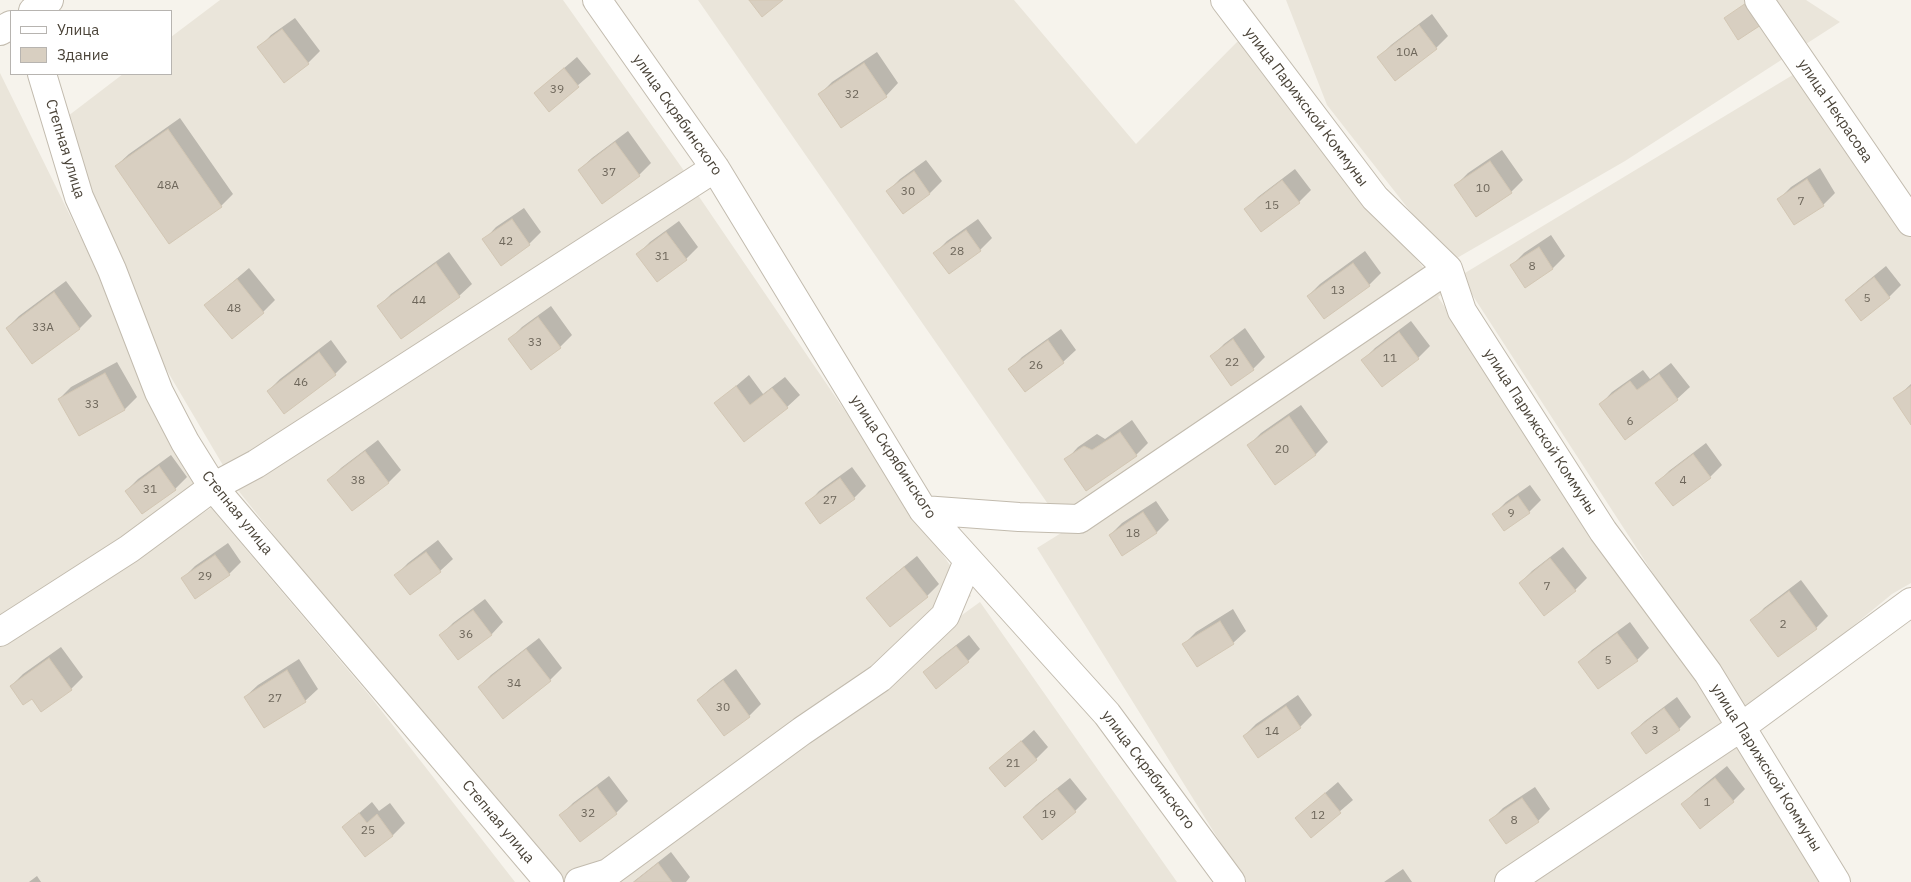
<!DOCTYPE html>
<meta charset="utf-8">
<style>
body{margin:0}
#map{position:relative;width:1911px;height:882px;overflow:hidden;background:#f6f3ec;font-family:"IBM Plex Sans",sans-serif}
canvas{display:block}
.legend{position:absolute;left:10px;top:10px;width:162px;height:65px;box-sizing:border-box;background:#fff;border:1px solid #b7b4b0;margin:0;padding:6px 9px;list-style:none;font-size:15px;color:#4b4439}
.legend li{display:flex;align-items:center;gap:10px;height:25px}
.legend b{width:25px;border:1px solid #b7b4b0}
</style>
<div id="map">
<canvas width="1911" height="882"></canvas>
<ul class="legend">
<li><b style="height:6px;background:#fff"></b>Улица</li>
<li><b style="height:14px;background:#d8cfc1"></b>Здание</li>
</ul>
</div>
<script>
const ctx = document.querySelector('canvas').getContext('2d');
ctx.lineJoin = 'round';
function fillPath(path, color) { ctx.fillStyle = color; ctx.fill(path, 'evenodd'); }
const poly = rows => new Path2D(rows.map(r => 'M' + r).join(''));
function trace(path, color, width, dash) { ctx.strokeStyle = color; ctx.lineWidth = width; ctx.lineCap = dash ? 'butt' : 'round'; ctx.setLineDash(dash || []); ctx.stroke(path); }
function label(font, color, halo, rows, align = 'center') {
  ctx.font = font + ' "IBM Plex Sans",sans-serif'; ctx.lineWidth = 4; ctx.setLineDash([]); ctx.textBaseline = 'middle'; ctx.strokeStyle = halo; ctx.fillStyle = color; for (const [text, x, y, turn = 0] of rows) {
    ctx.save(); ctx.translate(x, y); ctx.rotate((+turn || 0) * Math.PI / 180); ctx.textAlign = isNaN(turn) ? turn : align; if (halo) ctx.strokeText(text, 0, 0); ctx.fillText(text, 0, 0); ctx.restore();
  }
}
fillPath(poly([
 [220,0,563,0,687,175,687,179,971,596,774,751,980,602,1177,882,551,882,237,489,146,335,51,129,123,74,171,74,171,37],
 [698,0,1014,0,1136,144,1238,41,1444,293,1438,297,1732,732,1497,882,1245,882,1037,548,1066,530],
 [1286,0,1806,0,1840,22,1625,161,1450,262,1327,105],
 [1801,70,1911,235,1911,583,1892,594,1745,715,1460,276],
 [0,73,203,486,0,625],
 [211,508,370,696,515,882,0,882,0,642],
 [1736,735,1823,882,1508,882]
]), '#eae5da');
fillPath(poly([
 [1432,14,1448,36,1436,48,1379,57,1391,45],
 [295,18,320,51,308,63,259,48,271,35],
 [877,52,898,83,886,96,841,126,820,94,832,82],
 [577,57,591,74,549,110,535,93],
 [180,118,233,194,221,206,116,166,129,154],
 [628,131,651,163,639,175,579,170,592,158],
 [1502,150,1523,180,1511,192,1456,185,1468,173],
 [926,160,942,181,930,193,904,212,888,191,900,179],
 [1820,168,1835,193,1823,205,1779,199,1791,187],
 [1295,169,1311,190,1299,202,1262,230,1246,209,1258,197],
 [524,208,541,232,529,244,501,264,484,240,496,227],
 [978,219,992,238,980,250,935,253,947,241],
 [679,221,698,247,686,259,638,254,650,242],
 [1551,235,1565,256,1553,268,1525,286,1512,265,1524,253],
 [1365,251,1381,273,1369,285,1308,296,1320,284],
 [449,252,472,284,459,296,402,338,379,306,391,294],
 [1886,266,1901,285,1889,297,1846,300,1859,288],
 [249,268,275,300,263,312,206,305],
 [66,281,92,316,80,328,33,362,7,328,19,316],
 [551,306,572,335,560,347,510,339,522,327],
 [1411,321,1430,346,1418,358,1363,360,1375,348],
 [1245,328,1265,357,1253,369,1212,356,1224,344],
 [1061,329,1076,350,1063,362,1010,369,1022,357],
 [331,340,347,362,335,374,284,412,268,391,280,379],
 [117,362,137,397,125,409,79,435,59,399,71,387],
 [1671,363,1690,387,1677,399,1625,438,1600,405,1612,392,1643,370,1650,379],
 [749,375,763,394,785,377,800,395,787,407,716,403],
 [1911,384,1911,423,1895,399],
 [1301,405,1328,442,1316,454,1276,483,1249,445,1261,433],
 [1132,420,1148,443,1136,455,1066,460,1078,447,1097,434,1105,439],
 [378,440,401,470,389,482,352,509,329,480,341,468],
 [1706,443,1722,465,1710,477,1657,483,1669,471],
 [171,455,187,477,175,489,126,491,138,479],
 [852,467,866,486,854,498,807,504,819,491],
 [1530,485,1541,500,1529,512,1494,514,1506,502],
 [1156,501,1169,520,1156,533,1110,535,1122,523],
 [438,540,453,559,440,571,410,594,396,575,408,563],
 [228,543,241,562,229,574,183,578,195,566],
 [1563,547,1587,578,1575,590,1520,583,1532,571],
 [917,556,939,584,927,596,868,598,880,586],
 [1801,580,1828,616,1816,628,1752,621,1764,608],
 [485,599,503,622,491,635,441,635,453,623],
 [1233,609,1246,631,1233,643,1197,665,1184,644,1196,632],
 [1630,622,1649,648,1637,660,1580,662,1592,650],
 [969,635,980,649,968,661,925,672,937,660],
 [539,638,562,668,550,680,503,717,479,687,491,675],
 [61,647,83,677,71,689,32,697,11,686,23,674],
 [299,659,318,689,305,701,264,727,245,697,258,685],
 [736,669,761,704,749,716,724,735,698,700,711,688],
 [1298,695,1312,715,1300,727,1258,756,1244,736,1256,724],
 [1677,697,1691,717,1679,729,1647,752,1632,733,1645,721],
 [1034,730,1048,747,1036,759,991,768],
 [1727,766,1745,789,1733,801,1683,804,1695,792],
 [609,776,628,801,616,813,561,815,573,803],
 [1070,778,1087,799,1075,811,1024,817,1036,805],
 [1338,782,1353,800,1311,836,1296,818],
 [1535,787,1550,809,1538,821,1491,820,1503,808],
 [372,802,379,811,390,803,405,823,393,835,365,856,343,827],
 [671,852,690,877,686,882,633,882],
 [1403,869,1412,882,1384,882],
 [37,876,41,882,29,882]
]), '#0003');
const building = poly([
 [749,0,783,0,762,17,749,0],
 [1749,1,1764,23,1738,40,1724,18,1749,1],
 [1419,25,1437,49,1395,81,1377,57,1419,25],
 [282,29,309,64,284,83,257,47,282,29],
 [864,63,887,97,841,128,818,94,864,63],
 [564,68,579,87,549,112,534,93,564,68],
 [168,129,222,207,169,244,115,166,168,129],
 [615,142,640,176,602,204,578,170,615,142],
 [1490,161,1512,193,1476,217,1454,185,1490,161],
 [914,171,930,194,903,214,886,191,914,171],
 [1807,179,1824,206,1794,225,1777,199,1807,179],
 [1282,180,1300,203,1261,232,1244,209,1282,180],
 [512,219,530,245,501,266,482,239,512,219],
 [966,230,981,251,949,274,933,253,966,230],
 [666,232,687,260,657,282,636,254,666,232],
 [1539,247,1553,269,1525,288,1510,265,1539,247],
 [436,263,460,297,401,339,377,306,436,263],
 [1353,263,1370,286,1324,319,1307,296,1353,263],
 [1874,277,1890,298,1861,321,1845,300,1874,277],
 [237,279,264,313,232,339,204,305,237,279],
 [54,292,80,329,32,364,6,328,54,292],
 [538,317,561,348,531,370,508,339,538,317],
 [1399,332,1419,359,1382,387,1361,360,1399,332],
 [1233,339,1254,370,1231,386,1210,356,1233,339],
 [1048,340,1064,363,1025,392,1008,369,1048,340],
 [319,352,336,375,284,414,267,391,319,352],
 [105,373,125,410,79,436,58,399,105,373],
 [1659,374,1678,400,1625,440,1599,404,1630,381,1637,390,1659,374],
 [736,386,750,405,772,388,788,408,744,442,714,403,736,386],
 [1911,386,1911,425,1893,398,1911,386],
 [1289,416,1316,455,1275,485,1247,445,1289,416],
 [1120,432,1137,456,1086,491,1064,459,1084,446,1092,450,1120,432],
 [365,451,389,483,352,511,327,480,365,451],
 [1693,454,1711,478,1673,506,1655,483,1693,454],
 [159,466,176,490,142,514,125,491,159,466],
 [840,478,855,499,820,524,805,503,840,478],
 [1518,496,1530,513,1504,531,1492,514,1518,496],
 [1143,512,1157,533,1122,556,1109,535,1143,512],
 [426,552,441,572,410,595,394,575,426,552],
 [215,555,230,575,195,599,181,578,215,555],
 [1550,558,1576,591,1544,616,1519,583,1550,558],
 [904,567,928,597,890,627,866,598,904,567],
 [1789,591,1817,629,1778,657,1750,620,1789,591],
 [473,610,492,635,458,660,439,635,473,610],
 [1220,621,1234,644,1197,667,1182,644,1220,621],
 [1617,633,1638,661,1598,689,1578,662,1617,633],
 [956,646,969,662,936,689,923,672,956,646],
 [526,649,551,681,503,719,478,687,526,649],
 [49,658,72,690,41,712,32,699,23,705,10,686,49,658],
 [287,670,306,702,264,728,244,697,287,670],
 [723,680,750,717,724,736,697,700,723,680],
 [1286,706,1301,728,1258,758,1243,736,1286,706],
 [1664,708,1680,730,1646,754,1631,733,1664,708],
 [1021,741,1037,760,1005,787,989,768,1021,741],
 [1715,778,1734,802,1700,829,1681,804,1715,778],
 [597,787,617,814,580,842,559,815,597,787],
 [1057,789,1076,812,1042,840,1023,817,1057,789],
 [1325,793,1341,813,1311,838,1295,818,1325,793],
 [1522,798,1539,822,1506,844,1489,820,1522,798],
 [359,813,367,823,377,814,393,836,365,857,342,827,359,813],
 [658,863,672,882,634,882,658,863]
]);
fillPath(building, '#d8cfc1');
trace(building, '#d3c7b4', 1);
const minor = poly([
 [597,0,715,168,923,510,1107,714,1231,882],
 [1225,0,1375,198,1448,269,1462,311,1603,531,1708,673,1836,882],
 [1759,0,1911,222],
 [33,11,49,0],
 [0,31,11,25],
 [42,74,79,197,112,270,159,392,185,442,213,487,549,882],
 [923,510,1019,517,1079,519,1448,269],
 [0,632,129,549,213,487,256,464,715,168],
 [579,882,608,873,802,731,880,678,945,616,968,561],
 [1509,882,1741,727,1911,602]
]);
trace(minor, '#c2bbae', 30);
trace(minor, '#fff', 28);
label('12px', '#6e675b', null, [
 ["10А",1407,53],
 ["39",557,90],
 ["32",852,95],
 ["37",609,173],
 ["48А",168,186],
 ["10",1483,189],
 ["30",908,192],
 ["7",1801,202],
 ["15",1272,206],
 ["42",506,242],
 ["28",957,252],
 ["31",662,257],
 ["8",1532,267],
 ["13",1338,291],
 ["5",1867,299],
 ["44",419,301],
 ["48",234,309],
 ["33А",43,328],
 ["33",535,343],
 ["11",1390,359],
 ["22",1232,363],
 ["26",1036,366],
 ["46",301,383],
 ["33",92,405],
 ["6",1630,422],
 ["20",1282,450],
 ["38",358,481],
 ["4",1683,481],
 ["31",150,490],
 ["27",830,501],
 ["9",1511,514],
 ["18",1133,534],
 ["29",205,577],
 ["7",1547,587],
 ["2",1783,625],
 ["36",466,635],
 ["5",1608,661],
 ["34",514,684],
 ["27",275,699],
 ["30",723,708],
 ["3",1655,731],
 ["14",1272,732],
 ["21",1013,764],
 ["1",1707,803],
 ["32",588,814],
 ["19",1049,815],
 ["12",1318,816],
 ["8",1514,821],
 ["25",368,831]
]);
label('15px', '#4b4439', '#fff', [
 ["улица Парижской Коммуны",1306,107,53],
 ["улица Некрасова",1835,111,56],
 ["улица Скрябинского",677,115,55],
 ["Степная улица",65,149,73],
 ["улица Парижской Коммуны",1540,432,57],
 ["улица Скрябинского",893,457,57],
 ["Степная улица",237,513,51],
 ["улица Парижской Коммуны",1766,768,58],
 ["улица Скрябинского",1148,770,53],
 ["Степная улица",498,822,50]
]);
</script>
